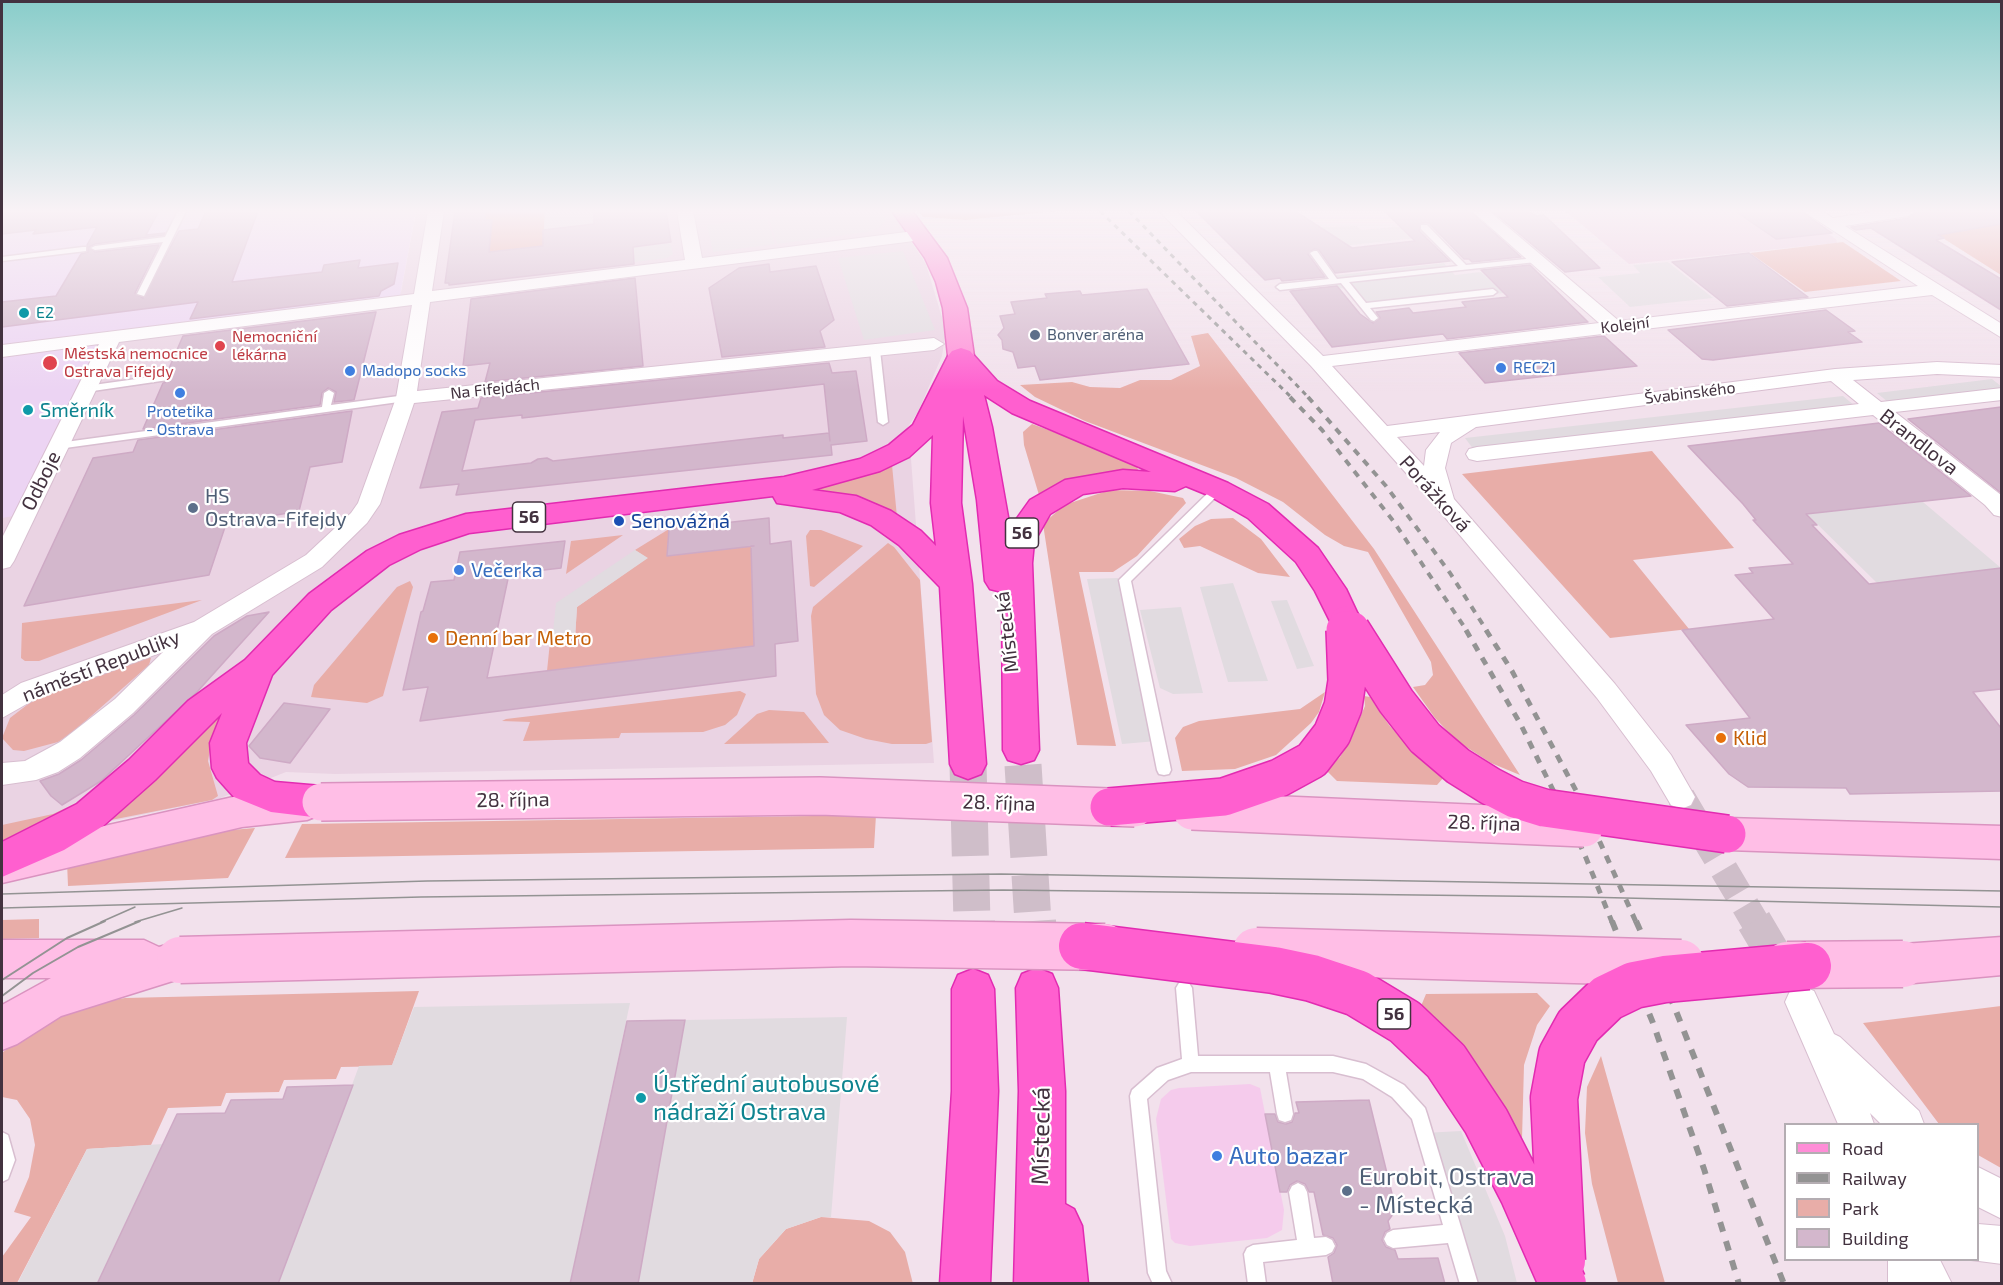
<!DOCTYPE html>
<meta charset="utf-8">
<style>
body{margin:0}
#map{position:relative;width:2003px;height:1285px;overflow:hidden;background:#f2e1ec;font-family:"Exo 2",sans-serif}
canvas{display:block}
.frame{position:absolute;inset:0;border:3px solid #43323f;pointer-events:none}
.legend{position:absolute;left:1784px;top:1123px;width:195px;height:138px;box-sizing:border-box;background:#fff;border:2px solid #b4adb2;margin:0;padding:8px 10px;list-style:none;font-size:18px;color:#43323f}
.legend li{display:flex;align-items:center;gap:12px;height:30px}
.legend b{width:30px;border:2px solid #b4adb2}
</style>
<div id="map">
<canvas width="2003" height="1285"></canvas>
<div class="frame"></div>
<ul class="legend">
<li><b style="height:8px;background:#ff8dd7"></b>Road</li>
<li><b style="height:8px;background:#939393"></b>Railway</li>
<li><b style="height:16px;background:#e8ada8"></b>Park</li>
<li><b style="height:16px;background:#d3b7cc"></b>Building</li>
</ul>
</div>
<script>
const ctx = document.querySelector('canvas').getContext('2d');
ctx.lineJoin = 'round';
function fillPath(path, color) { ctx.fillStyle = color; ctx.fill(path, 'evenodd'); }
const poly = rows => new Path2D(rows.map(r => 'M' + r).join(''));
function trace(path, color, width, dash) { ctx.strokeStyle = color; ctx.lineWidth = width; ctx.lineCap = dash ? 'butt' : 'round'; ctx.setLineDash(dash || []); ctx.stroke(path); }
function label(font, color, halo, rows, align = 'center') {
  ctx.font = font + ' "Exo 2",sans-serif'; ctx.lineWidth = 4.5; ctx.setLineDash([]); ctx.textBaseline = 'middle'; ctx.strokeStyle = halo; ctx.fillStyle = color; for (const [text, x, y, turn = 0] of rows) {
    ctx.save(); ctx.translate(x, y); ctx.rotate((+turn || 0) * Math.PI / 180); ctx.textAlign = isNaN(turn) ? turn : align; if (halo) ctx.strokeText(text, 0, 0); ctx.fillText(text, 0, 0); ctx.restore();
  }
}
fillPath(poly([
 [416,211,891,211,926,264,946,331,942,356,918,412,903,434,911,459,934,763,335,774,286,772,218,799,2,844,2,516,81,334,401,292]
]), '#ead3e3');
fillPath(poly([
 [1250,1084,1260,1088,1284,1210,1282,1230,1267,1238,1190,1246,1175,1243,1171,1239,1156,1119,1161,1099,1171,1090,1179,1088]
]), '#f5cbec');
fillPath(poly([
 [1565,211,1793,211,1836,239,1837,243,1629,264]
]), '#eccae0');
fillPath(poly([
 [2,211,416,211,399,301,112,337,25,514,2,518]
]), '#ecd4f3');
fillPath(poly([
 [486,211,545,211,543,247,486,265],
 [918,211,1055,211,966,220,923,217],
 [2001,224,2001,275,1938,235],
 [1843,242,1901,281,1805,292,1750,253],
 [1208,333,1374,549,1520,775,1491,763,1457,741,1435,718,1413,687,1425,685,1433,675,1431,662,1368,552,1344,546,1325,535,1283,502,1236,478,1085,421,1035,397,1020,385,1072,382,1090,387,1120,388,1140,380,1171,380,1200,366,1191,336],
 [1032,424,1136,462,1138,470,1073,478,1039,495,1024,445,1023,432],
 [1652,451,1734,548,1633,560,1689,629,1610,638,1462,474],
 [892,465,897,517,798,487,860,477],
 [1110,490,1150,491,1183,498,1186,503,1137,556,1113,572,1079,572,1116,746,1077,745,1043,524,1064,505],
 [1233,518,1261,539,1290,577,1258,573,1200,546,1184,548,1179,539,1195,526,1211,519],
 [669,529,667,555,751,546,754,647,547,671,550,642,575,638,577,607,647,558,635,550],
 [810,530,821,530,863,546,814,587,810,586,806,536],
 [623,535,566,574,571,541],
 [888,543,894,547,920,580,932,742,926,744,892,744,866,739,840,730,824,715,816,694,811,616,813,607],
 [410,581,413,587,383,696,367,703,311,697,314,685,397,587],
 [202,600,39,661,25,661,21,658,22,623],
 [146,658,151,658,149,665,73,732,58,742,24,751,13,750,2,738,10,718,36,698],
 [740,691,746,694,737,715,725,725,703,732,621,733,619,738,523,741,530,722,502,721,506,719],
 [1325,692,1319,712,1311,723,1276,755,1235,769,1182,771,1175,738,1183,727,1199,721,1300,709],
 [1364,696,1370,697,1389,725,1416,755,1444,777,1437,785,1337,781,1326,770,1340,757,1352,736,1365,706],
 [769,710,804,712,829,743,724,744,757,714],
 [221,714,224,715,210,749,208,761,218,796,212,800,111,820,110,818],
 [85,799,85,802,20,835,2,841,2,825,53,814],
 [876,815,874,848,285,858,302,824],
 [255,828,228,878,68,886,67,862,220,831],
 [39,919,39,938,2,939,2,920],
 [419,991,392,1066,341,1067,336,1079,284,1080,279,1092,226,1093,221,1106,168,1108,151,1145,87,1149,17,1283,2,1284,2,1257,31,1217,14,1212,29,1177,35,1145,30,1119,17,1100,2,1097,2,1053,13,1044,55,1019,90,1004,125,998],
 [1537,993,1550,1006,1537,1025,1524,1065,1522,1139,1469,1054,1421,1006,1426,994],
 [2001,1006,2002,1006,2001,1168,1978,1155,1978,1124,1939,1124,1863,1023],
 [1601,1056,1665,1283,1618,1283,1592,1184,1585,1133,1587,1087],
 [821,1217,869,1221,890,1232,905,1252,913,1284,752,1284,759,1259,786,1229]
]), '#e8ada8');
fillPath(poly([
 [545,211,594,211,594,217,599,217,639,238,640,247,670,243,673,254,667,258,601,266,544,230],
 [794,211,881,211,886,220,879,228,867,232,777,244,769,218,795,213],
 [767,218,775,244,713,252,707,225],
 [1434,223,1445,235,1297,251,1326,234,1321,227,1357,226,1361,230],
 [903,251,935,330,864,340,838,258],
 [1668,262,1713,298,1630,307,1598,277,1640,273,1633,265],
 [1444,263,1455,275,1481,272,1504,293,1366,310,1347,288,1332,289,1322,277],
 [1992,379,2001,386,2001,394,1894,407,1877,393],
 [1843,396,1861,411,1477,454,1465,438],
 [1923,502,2001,568,1879,585,1807,514],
 [635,550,648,558,577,607,575,638,552,642,556,603],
 [1118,578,1157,741,1122,744,1087,579],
 [1233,583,1268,681,1228,682,1200,587],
 [1287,600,1314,666,1297,669,1271,601],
 [1181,607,1203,693,1173,694,1160,688,1140,610],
 [630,1003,570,1283,278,1284,359,1066,392,1065,414,1007],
 [847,1017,831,1217,821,1217,786,1229,759,1259,752,1283,638,1284,685,1020],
 [1461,1131,1505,1236,1517,1283,1469,1283,1424,1133],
 [163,1144,97,1283,17,1284,87,1149]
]), '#e1dbe0');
const building = poly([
 [2,211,159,211,146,235,165,233,164,235,95,244,89,247,95,252,159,245,135,293,143,298,179,231,198,229,206,211,258,211,232,282,322,272,324,265,360,260,358,268,398,263,394,284,381,291,379,296,190,319,198,302,2,327,2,302,56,296,81,254,88,252,87,245,97,227,33,234,36,230,2,234,2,211],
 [455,211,486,211,485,220,492,220,489,252,543,246,543,230,594,224,594,211,666,211,671,242,633,247,634,264,449,285,449,283,445,283,455,211],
 [1196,211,1295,211,1352,248,1415,241,1384,211,1470,211,1521,257,1472,262,1469,259,1464,259,1429,223,1421,223,1419,231,1450,261,1335,273,1319,250,1314,249,1308,254,1325,277,1282,281,1280,278,1265,280,1196,211],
 [1492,211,1526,211,1537,216,1544,215,1600,268,1565,272,1492,211],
 [1735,211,1801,211,1832,233,1776,239,1735,211],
 [1918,211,2001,211,2001,224,1938,235,1944,238,1936,240,2001,279,2001,310,1871,228,1856,230,1851,227,1908,218,1918,211],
 [1749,253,1808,297,1727,306,1672,262,1749,253],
 [769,264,770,272,816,266,834,320,820,331,825,347,722,357,709,288,739,268,769,264],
 [1530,265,1588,322,1447,339,1443,334,1332,347,1290,291,1337,286,1360,314,1373,323,1380,318,1376,312,1409,308,1413,313,1466,307,1462,302,1508,297,1481,270,1530,265],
 [635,278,643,366,485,382,490,363,463,366,471,299,635,278],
 [1147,289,1189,364,1040,380,1035,366,1018,368,1013,352,1003,349,1002,340,998,335,1004,328,1000,316,1015,314,1011,302,1047,298,1045,294,1080,291,1082,295,1147,289],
 [1826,310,1855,331,1848,332,1862,342,1713,360,1702,359,1668,330,1826,310],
 [376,312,354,400,334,402,336,392,328,388,322,393,320,405,143,429,163,383,170,381,170,376,167,373,183,336,376,312],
 [1604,336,1637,366,1485,383,1459,353,1604,336],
 [829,363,832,373,856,371,867,441,831,445,832,455,456,495,459,484,420,488,442,412,478,408,481,398,829,363],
 [824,384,830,441,829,433,783,438,783,435,553,461,547,458,538,459,531,463,462,471,475,420,522,415,522,418,824,384],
 [2001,407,2001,493,1908,419,2001,407],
 [352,411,342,462,310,467,299,511,226,524,209,575,24,606,93,458,133,452,138,440,352,411],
 [1879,423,1971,496,1806,514,1817,525,1812,525,1869,584,2001,568,2001,689,1973,692,2001,728,2001,791,1850,794,1846,788,1748,787,1729,774,1686,725,1750,718,1682,630,1774,619,1735,575,1753,573,1749,568,1793,564,1753,520,1756,520,1743,504,1688,446,1879,423],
 [769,518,770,544,791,541,798,641,775,644,776,676,420,721,428,687,403,690,421,612,423,611,431,582,454,580,460,552,565,541,561,568,509,574,487,678,754,646,751,546,754,546,667,556,669,529,769,518],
 [269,612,197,692,101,781,62,805,51,796,40,781,59,774,81,760,134,715,214,636,247,616,269,612],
 [284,703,330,709,290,763,260,758,249,746,284,703],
 [685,1020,638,1284,570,1284,627,1021,685,1020],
 [353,1085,278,1284,97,1284,177,1114,225,1113,231,1100,283,1099,287,1087,353,1085],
 [1369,1100,1396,1210,1388,1221,1390,1229,1385,1232,1382,1240,1386,1247,1395,1250,1398,1259,1438,1258,1445,1284,1333,1284,1328,1257,1334,1253,1337,1245,1333,1238,1323,1235,1314,1192,1309,1192,1305,1184,1297,1181,1290,1185,1287,1192,1280,1192,1265,1114,1275,1114,1278,1122,1286,1124,1292,1122,1295,1113,1299,1113,1296,1102,1369,1100]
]);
fillPath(building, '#d3b7cc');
trace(building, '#ceaac5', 1.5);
trace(poly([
 [1681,797,1755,922]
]), '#cfbec9', 28, [28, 14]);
trace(poly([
 [1754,921,1787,977]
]), '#cfbec9', 35, [35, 17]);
trace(poly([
 [968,764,972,922],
 [1023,765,1033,922]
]), '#cfbec9', 37, [37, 18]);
trace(poly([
 [972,921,973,966],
 [1033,921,1036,969]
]), '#cfbec9', 46, [46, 22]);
const lane = poly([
 [178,211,186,211,144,296,137,294,163,242,95,250,91,248,95,246,165,237,178,211],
 [1421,225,1427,225,1466,265,1536,258,1540,260,1536,262,1349,282,1366,303,1493,289,1497,292,1493,295,1370,308,1378,318,1374,321,1371,320,1341,283,1280,290,1276,287,1280,284,1329,279,1310,253,1314,251,1317,251,1337,279,1458,266,1421,229,1421,225],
 [83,247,86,247,86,251,2,261,2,257,83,247],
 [875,347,880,350,888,422,883,425,878,422,870,350,875,347],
 [165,375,168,376,168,380,86,392,81,389,86,386,165,375],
 [329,390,334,393,331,405,406,395,411,398,406,401,58,449,53,446,58,443,322,407,324,393,329,390],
 [1218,486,1223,489,1222,491,1131,581,1171,770,1169,774,1164,775,1159,774,1157,770,1119,580,1214,487,1218,486],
 [1184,981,1189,983,1192,988,1198,1056,1333,1056,1366,1064,1404,1085,1425,1108,1427,1114,1478,1284,1460,1284,1448,1243,1393,1248,1387,1245,1384,1239,1387,1233,1393,1230,1443,1225,1412,1119,1392,1097,1363,1079,1333,1072,1286,1072,1293,1114,1291,1120,1285,1122,1279,1120,1277,1114,1270,1072,1191,1072,1168,1080,1147,1099,1166,1271,1172,1284,1153,1284,1148,1273,1130,1096,1132,1090,1157,1068,1182,1059,1176,988,1179,983,1184,981],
 [2,1132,8,1135,15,1160,8,1179,2,1182,2,1132],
 [1298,1183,1304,1186,1307,1192,1314,1238,1326,1237,1332,1240,1335,1246,1332,1252,1326,1255,1263,1262,1266,1284,1248,1284,1244,1254,1247,1248,1253,1245,1297,1240,1289,1192,1292,1186,1298,1183]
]);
const street = poly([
 [428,211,444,211,432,291,685,260,677,211,693,211,702,258,922,230,930,235,922,240,430,302,417,391,934,338,944,344,934,350,414,403,380,504,367,523,322,567,212,634,133,713,80,758,58,772,36,780,2,785,2,763,25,761,60,742,115,699,163,652,39,697,2,718,2,695,21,683,194,622,306,555,351,513,358,503,396,398,412,305,119,342,14,561,10,567,2,569,2,538,99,344,2,357,2,345,414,294,428,211],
 [1159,211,1176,211,1323,356,1599,323,1472,211,1489,211,1619,321,1918,286,1803,211,1822,211,1833,218,1878,211,1916,211,1908,216,1845,226,2002,324,2002,338,1932,295,1332,366,1387,426,1835,369,1937,362,2002,365,2002,377,1937,374,1853,380,1881,402,2002,388,2002,400,1895,412,2001,495,2002,517,1994,515,1985,505,1873,415,1477,461,1469,459,1466,454,1469,449,1477,447,1859,404,1831,381,1476,427,1451,443,1445,468,1454,499,1615,684,1671,755,1695,797,1691,805,1681,809,1671,805,1651,771,1597,698,1437,508,1311,366,1159,211],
 [1440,432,1426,450,1424,466,1397,437,1440,432],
 [1802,986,1814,991,1834,1034,1840,1037,1919,1111,1924,1124,1881,1124,1870,1113,1874,1124,1838,1124,1785,1002,1790,991,1802,986],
 [1978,1167,2002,1179,2002,1219,1978,1207,1978,1167],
 [1978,1224,2002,1226,2002,1264,1971,1260,1978,1260,1978,1224],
 [1888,1260,1940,1260,1952,1284,1888,1284,1888,1260]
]);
const secondary = poly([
 [307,788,320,793,326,804,320,815,307,820,242,827,2,883,2,849,242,795,307,788],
 [1727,818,2002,826,2002,859,1727,850,1713,846,1708,834,1713,822,1727,818],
 [2002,937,2002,975,1903,984,1888,978,1882,964,1888,950,1903,944,2002,937],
 [2,940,144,940,159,947,180,941,195,946,201,960,195,974,61,1016,17,1044,2,1050,2,1005,51,978,2,978,2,940]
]);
const primary = poly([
 [892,211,912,211,947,258,967,308,974,356,970,361,961,364,952,361,948,356,943,308,936,282,925,258,892,211]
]);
const highway = poly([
 [961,348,970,351,997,381,1030,401,1228,483,1268,504,1318,548,1346,589,1361,621,1356,629,1345,633,1334,629,1315,591,1296,562,1248,518,1208,495,1186,486,1175,491,1123,488,1083,494,1050,514,1034,542,1032,563,1039,750,1034,760,1021,764,1008,760,1003,750,1002,592,990,589,985,581,977,500,963,416,961,503,972,584,986,764,981,774,968,779,955,774,950,764,940,587,899,545,871,525,840,512,777,503,773,496,469,533,421,549,389,565,331,610,272,675,246,743,248,763,260,775,275,782,321,786,334,791,340,802,334,813,321,818,271,812,234,797,217,778,212,768,210,743,222,713,155,780,103,826,64,850,2,877,2,842,77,804,129,760,188,701,245,660,309,594,367,551,399,535,466,514,784,477,860,459,889,445,913,425,948,356,952,351,961,348],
 [984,395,1012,413,1151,472,1123,470,1065,480,1030,500,1010,528,992,427,984,395],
 [933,435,931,503,936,546,921,531,891,511,856,496,812,490,880,471,909,457,933,435],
 [1037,968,1052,974,1058,988,1065,1091,1065,1204,1074,1209,1082,1226,1088,1284,1014,1284,1019,1091,1016,988,1022,974,1037,968],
 [973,969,988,975,994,989,998,1091,990,1284,940,1284,952,1091,952,989,958,975,973,969]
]);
trace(lane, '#d8bed0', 3);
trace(street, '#d8bed0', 2);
trace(secondary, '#da93c0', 3);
trace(primary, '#e75ab8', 3);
trace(highway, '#e22bb1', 3);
fillPath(lane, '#fff');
fillPath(street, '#fff');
fillPath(secondary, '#ffbee6');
fillPath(primary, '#ff8dd7');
fillPath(highway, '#ff5fcf');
trace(poly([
 [2,894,427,881,1001,874,2002,891],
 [2,908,421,897,1003,890,1583,897,2002,907],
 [101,922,135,907],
 [135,922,182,908]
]), '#939393', 1.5);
trace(poly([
 [2,980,67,938,105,921],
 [2,996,33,973,78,947,140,921]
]), '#939393', 2);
trace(poly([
 [1100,211,1292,398],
 [1129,211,1309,398]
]), '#939393', 3, [5, 5]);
trace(poly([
 [1290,397,1322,430,1394,522,1467,631],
 [1308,397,1386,486,1450,573,1487,631]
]), '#939393', 4, [7, 7]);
trace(poly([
 [1466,630,1521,725,1584,853,1612,922],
 [1486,630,1512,671,1581,800,1636,922]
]), '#939393', 5, [8, 8]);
trace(poly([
 [1612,921,1653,1023,1704,1169,1739,1284],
 [1636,921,1674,1006,1784,1284]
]), '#939393', 6, [10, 10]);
const secondaryBridgeFar1 = poly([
 [321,802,820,796,1135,808],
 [1192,811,1584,828]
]);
const secondaryBridge = poly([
 [1256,951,1681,963],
 [180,960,851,943,1105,947],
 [1787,965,1903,964]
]);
const highwayBridgeFar2 = poly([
 [1345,621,1352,631],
 [1345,623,1345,631]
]);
const highwayBridgeFar1 = poly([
 [1351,630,1396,701,1425,738,1458,766,1490,786,1515,799,1544,808,1727,834],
 [1109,807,1224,797,1279,778,1312,760,1332,734,1343,707,1347,681,1345,630]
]);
const highwayBridge = poly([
 [1082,946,1274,970,1312,978,1357,993,1405,1022,1446,1061,1486,1121,1523,1193,1563,1284],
 [1562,1261,1554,1098,1562,1055,1578,1026,1607,998,1634,985,1665,979,1808,966]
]);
trace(secondaryBridgeFar1, '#da93c0', 40, []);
trace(secondaryBridge, '#da93c0', 49, []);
trace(highwayBridgeFar2, '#e22bb1', 32, []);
trace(highwayBridgeFar1, '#e22bb1', 40, []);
trace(highwayBridge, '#e22bb1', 49, []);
trace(secondaryBridgeFar1, '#ffbee6', 37);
trace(secondaryBridge, '#ffbee6', 46);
trace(highwayBridgeFar2, '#ff5fcf', 29);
trace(highwayBridgeFar1, '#ff5fcf', 37);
trace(highwayBridge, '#ff5fcf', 46);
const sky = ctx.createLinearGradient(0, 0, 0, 391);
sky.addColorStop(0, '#89cdca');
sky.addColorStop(0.54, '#f9f2f6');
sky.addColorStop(1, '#f9f2f600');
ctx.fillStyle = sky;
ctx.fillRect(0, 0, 2003, 391);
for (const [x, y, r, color] of [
 [24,313,6,"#0f9aa8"],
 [1035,335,6,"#5c6f8a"],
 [220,346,6,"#e0444e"],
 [50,363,8,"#e0444e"],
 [1501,368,6,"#3f7fe0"],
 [350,371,6,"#3f7fe0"],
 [180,393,6,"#3f7fe0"],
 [28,410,6,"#0f9aa8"],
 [193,508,6,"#5c6f8a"],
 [619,521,6,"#1a4fb4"],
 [459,570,6,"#3f7fe0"],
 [433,638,6,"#e8710a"],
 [1721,738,6,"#e8710a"],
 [641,1098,6,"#0f9aa8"],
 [1217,1156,6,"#3f7fe0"],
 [1347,1191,6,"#5c6f8a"]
]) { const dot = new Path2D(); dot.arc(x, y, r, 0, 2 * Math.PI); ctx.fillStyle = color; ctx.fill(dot); trace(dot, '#fff', 2); }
label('16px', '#0d838f', '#fff', [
 ["E2",36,313]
], 'left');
label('16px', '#43323f', '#fff', [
 ["Kolejní",1625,325,-7],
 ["Na Fifejdách",495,389,-6],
 ["Švabinského",1690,393,-7]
]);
label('16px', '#4e5e75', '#fff', [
 ["Bonver aréna",1047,335]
], 'left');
label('16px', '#be3a42', '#fff', [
 ["Nemocniční",232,337],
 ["lékárna",232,355],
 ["Městská nemocnice",64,354],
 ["Ostrava Fifejdy",64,372]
], 'left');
label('16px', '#366cbe', '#fff', [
 ["REC21",1513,368],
 ["Madopo socks",362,371],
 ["Protetika",180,412,"center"],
 ["- Ostrava",180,430,"center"]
], 'left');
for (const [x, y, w] of [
 [529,517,33],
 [1022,533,33],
 [1394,1014,33]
]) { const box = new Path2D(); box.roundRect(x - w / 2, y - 15, w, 30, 4.5); ctx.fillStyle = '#fff'; ctx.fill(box); trace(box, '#43323f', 1.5); }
label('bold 18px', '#43323f', null, [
 ["56",529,517],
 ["56",1022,533],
 ["56",1394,1014]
]);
label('20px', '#0d838f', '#fff', [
 ["Směrník",40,410]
], 'left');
label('20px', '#43323f', '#fff', [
 ["Brandlova",1919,442,38],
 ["Odboje",41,481,-64],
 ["Porážková",1435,494,48],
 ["Místecká",1007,632,-97],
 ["náměstí Republiky",101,666,-21],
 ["28. října",513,800,-1],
 ["28. října",999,803,2],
 ["28. října",1484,823,2]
]);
label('20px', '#4e5e75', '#fff', [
 ["HS",205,496],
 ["Ostrava-Fifejdy",205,519]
], 'left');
label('20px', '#164399', '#fff', [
 ["Senovážná",631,521]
], 'left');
label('20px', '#366cbe', '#fff', [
 ["Večerka",471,570]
], 'left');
label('20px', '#c56008', '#fff', [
 ["Denní bar Metro",445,638],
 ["Klid",1733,738]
], 'left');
label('24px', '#0d838f', '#fff', [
 ["Ústřední autobusové",653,1084],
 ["nádraží Ostrava",653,1112]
], 'left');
label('24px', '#43323f', '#fff', [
 ["Místecká",1041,1136,-89]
]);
label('24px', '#366cbe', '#fff', [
 ["Auto bazar",1229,1156]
], 'left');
label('24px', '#4e5e75', '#fff', [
 ["Eurobit, Ostrava",1359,1177],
 ["- Místecká",1359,1205]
], 'left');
</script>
